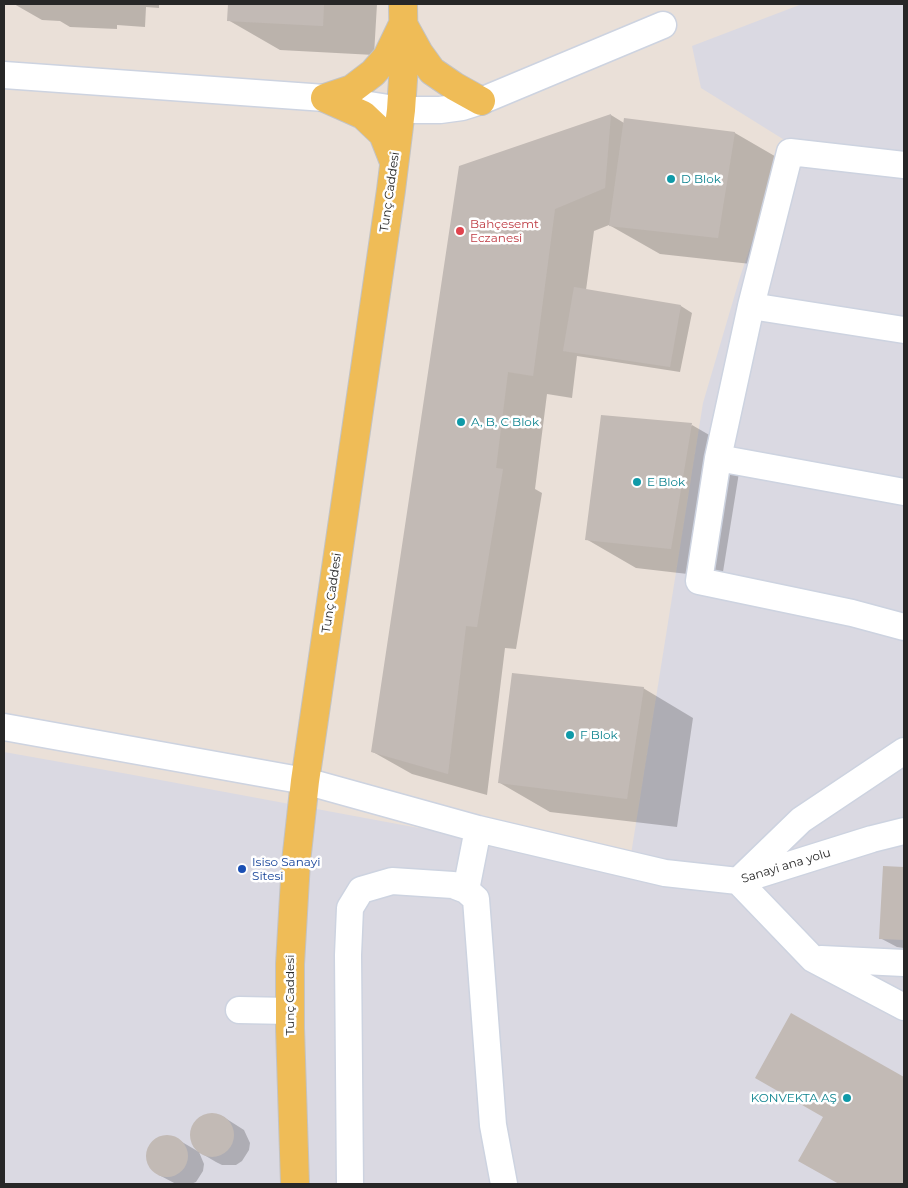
<!DOCTYPE html>
<meta charset="utf-8">
<style>
body{margin:0}
#map{position:relative;width:908px;height:1188px;overflow:hidden;background:#eae0d8;font-family:Montserrat,sans-serif}
canvas{display:block}
.frame{position:absolute;inset:0;border:5px solid #272727;pointer-events:none}
</style>
<div id="map">
<canvas width="908" height="1188"></canvas>
<div class="frame"></div>
</div>
<script>
const ctx = document.querySelector('canvas').getContext('2d');
ctx.lineJoin = 'round';
function fillPath(path, color) { ctx.fillStyle = color; ctx.fill(path, 'evenodd'); }
const poly = rows => new Path2D(rows.map(r => 'M' + r).join(''));
function trace(path, color, width, dash) { ctx.strokeStyle = color; ctx.lineWidth = width; ctx.lineCap = dash ? 'butt' : 'round'; ctx.setLineDash(dash || []); ctx.stroke(path); }
function label(font, color, halo, rows, align = 'center') {
  ctx.font = font + ' Montserrat,sans-serif'; ctx.lineWidth = 5; ctx.setLineDash([]); ctx.textBaseline = 'middle'; ctx.strokeStyle = halo; ctx.fillStyle = color; for (const [text, x, y, turn = 0] of rows) {
    ctx.save(); ctx.translate(x, y); ctx.rotate((+turn || 0) * Math.PI / 180); ctx.textAlign = isNaN(turn) ? turn : align; if (halo) ctx.strokeText(text, 0, 0); ctx.fillText(text, 0, 0); ctx.restore();
  }
}
fillPath(poly([
 [802,4,904,4,904,1184,4,1184,4,752,128,774,629,867,703,403,740,277,786,141,701,88,692,46]
]), '#dad9e2');
fillPath(poly([
 [14,4,159,4,159,8,146,7,145,27,117,25,117,29,70,27,60,21,42,20],
 [229,4,377,4,374,55,280,50,228,20],
 [611,115,624,123,735,133,785,162,769,266,660,254,609,225,594,231,586,290,681,306,692,313,680,372,577,356,572,398,547,394,535,489,542,493,516,649,505,648,487,795,412,774,373,752,461,167],
 [692,425,742,454,722,578,636,568,586,539],
 [643,688,693,718,677,827,550,812,500,783],
 [885,867,904,868,904,948,897,947,880,938],
 [791,1015,904,1079,904,1184,841,1184,800,1161,825,1117],
 [215,1114,222,1116,244,1130,250,1143,249,1150,242,1161,236,1165,222,1165,216,1162,199,1152,192,1140,192,1127,202,1116],
 [164,1136,177,1139,199,1152,204,1164,203,1171,196,1182,191,1184,176,1184,159,1175,149,1165,147,1153,153,1142]
]), '#0003');
fillPath(poly([
 [228,4,324,4,323,26,227,21],
 [611,114,605,188,555,209,533,376,508,372,496,468,503,469,477,627,466,626,448,774,371,752,459,166],
 [624,118,735,132,718,238,609,226],
 [574,287,681,305,670,367,563,351],
 [601,415,692,423,671,549,585,540],
 [512,673,644,687,627,799,498,783],
 [883,866,904,867,904,940,879,939],
 [791,1013,904,1077,904,1184,839,1184,798,1161,823,1117,755,1078],
 '190 1135a22 22 0 1 1 44 0a22 22 0 1 1-44 0Z',
 '146 1156a21 21 0 1 1 42 0a21 21 0 1 1-42 0Z'
]), '#c2bab5');
const minor = poly([
 [4,75,325,98,401,110,440,110,462,107,481,101,663,25],
 [904,165,790,152,751,306,718,458,699,581,852,613,904,627],
 [751,306,904,330],
 [718,458,904,492],
 [4,727,305,781,478,829,665,873,738,881,872,839,904,831],
 [904,751,801,820,738,881,813,959,904,1007],
 [466,890,478,829],
 [821,959,904,963],
 [239,1010,290,1011],
 [350,1184,348,955,350,908,361,890,392,881,453,885,466,890,476,899,493,1125,504,1184]
]);
const major = poly([
 [394,162,383,134,363,115,325,98,352,89,373,73,387,57,403,24,419,53,432,71,454,86,481,101],
 [295,1184,290,1028,290,964,296,862,305,781,391,190,401,110,404,64,403,4]
]);
trace(minor, '#cdd3e0', 29);
trace(major, '#c3c3c3', 30);
trace(minor, '#fff', 26);
trace(major, '#efbc57', 28);
for (const [x, y, r, color] of [
 [671,179,5,"#0f9aa8"],
 [460,231,5,"#e0444e"],
 [461,422,5,"#0f9aa8"],
 [637,482,5,"#0f9aa8"],
 [570,735,5,"#0f9aa8"],
 [242,869,5,"#1a4fb4"],
 [847,1098,5,"#0f9aa8"]
]) { const dot = new Path2D(); dot.arc(x, y, r, 0, 2 * Math.PI); ctx.fillStyle = color; ctx.fill(dot); trace(dot, '#fff', 2); }
label('12px', '#0d838f', '#fff', [
 ["D Blok",681,179],
 ["A, B, C Blok",471,422],
 ["E Blok",647,482],
 ["F Blok",580,735],
 ["KONVEKTA AŞ",837,1098,"right"]
], 'left');
label('12px', '#272727', '#fff', [
 ["Tunç Caddesi",390,192,-82],
 ["Tunç Caddesi",332,593,-82],
 ["Sanayi ana yolu",786,866,-17],
 ["Tunç Caddesi",290,995,-90]
]);
label('12px', '#be3a42', '#fff', [
 ["Bahçesemt",470,224],
 ["Eczanesi",470,238]
], 'left');
label('12px', '#164399', '#fff', [
 ["Isiso Sanayi",252,862],
 ["Sitesi",252,876]
], 'left');
</script>
